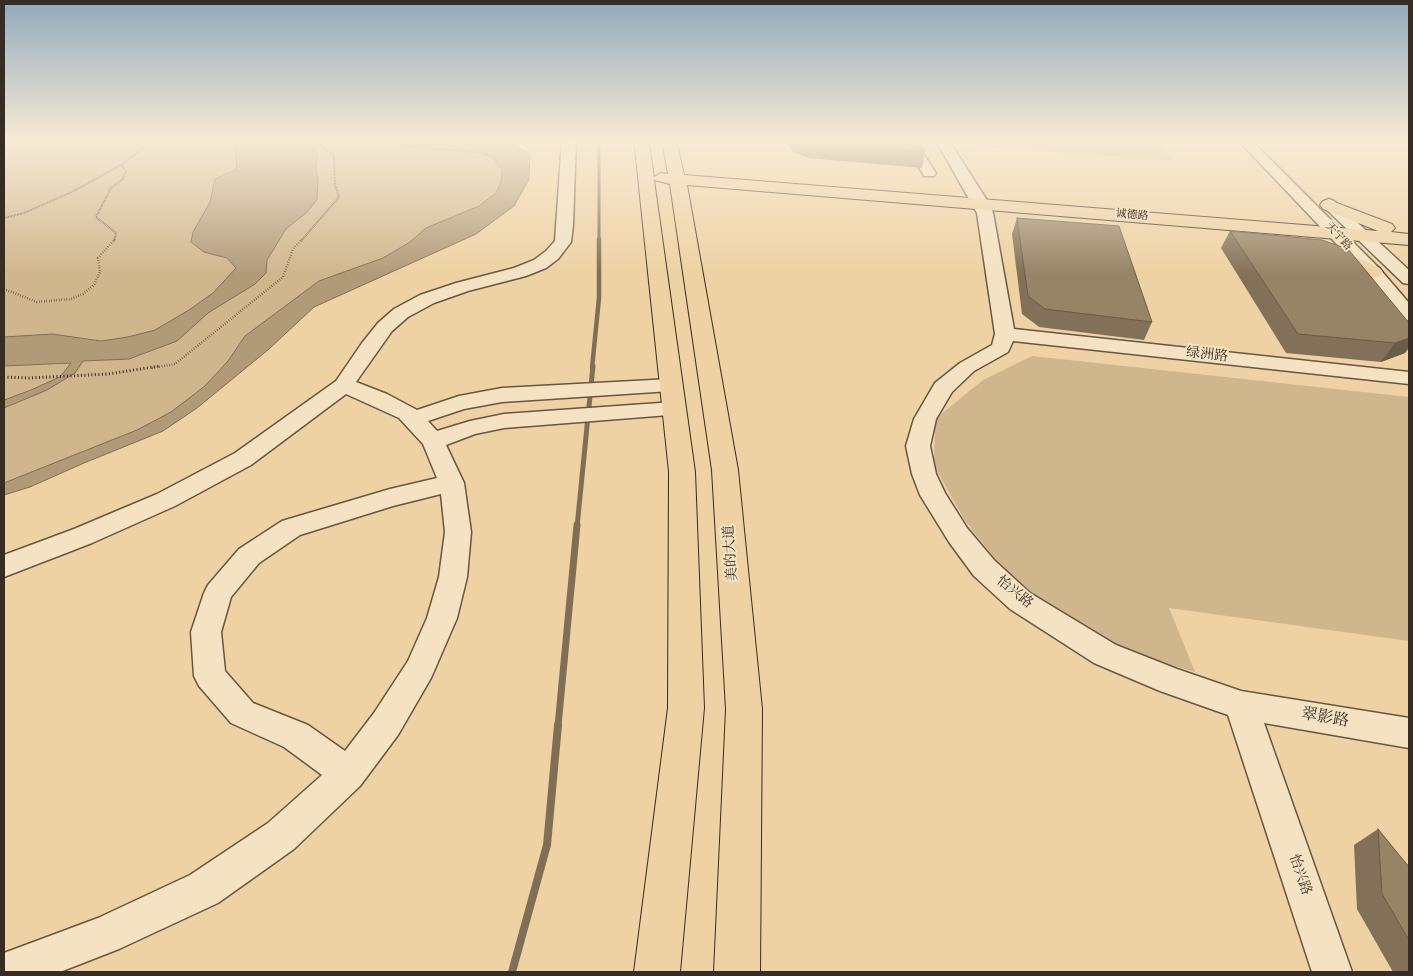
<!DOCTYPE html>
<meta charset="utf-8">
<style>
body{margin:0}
#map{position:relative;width:1413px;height:976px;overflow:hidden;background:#eed2a3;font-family:Vollkorn,serif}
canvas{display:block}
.frame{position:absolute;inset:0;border:5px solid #382d24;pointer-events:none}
</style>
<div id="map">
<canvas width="1413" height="976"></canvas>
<div class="frame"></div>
</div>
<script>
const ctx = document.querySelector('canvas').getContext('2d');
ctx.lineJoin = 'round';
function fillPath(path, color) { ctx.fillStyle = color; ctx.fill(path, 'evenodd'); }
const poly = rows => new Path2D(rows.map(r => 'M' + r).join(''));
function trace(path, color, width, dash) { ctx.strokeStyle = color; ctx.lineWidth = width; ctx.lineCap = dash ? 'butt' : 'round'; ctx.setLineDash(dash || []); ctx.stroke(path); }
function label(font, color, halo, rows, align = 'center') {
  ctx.font = font + ' Vollkorn,"Noto Serif SC",serif'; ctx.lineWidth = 4; ctx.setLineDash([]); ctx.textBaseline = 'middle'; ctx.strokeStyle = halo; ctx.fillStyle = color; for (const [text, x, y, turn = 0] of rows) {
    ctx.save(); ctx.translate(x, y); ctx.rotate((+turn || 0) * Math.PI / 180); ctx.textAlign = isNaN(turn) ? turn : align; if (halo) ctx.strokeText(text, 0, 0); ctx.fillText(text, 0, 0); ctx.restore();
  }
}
fillPath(poly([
 [4,139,505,139,530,154,529,179,514,206,476,234,314,307,269,349,197,408,163,431,84,463,30,487,4,495],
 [976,139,1159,139,1173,160,982,147],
 [1032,356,1409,397,1409,641,1169,608,1195,672,1120,650,1058,615,1006,573,965,521,934,465,935,419,983,380]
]), '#cfb68d');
const water = poly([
 [233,139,300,139,317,152,316,169,318,181,317,200,306,213,286,229,267,260,266,273,255,284,208,313,177,341,129,359,83,361,75,373,47,390,4,408,4,400,31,390,60,377,71,363,4,366,4,337,52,334,101,341,128,337,155,330,189,310,213,293,236,268,227,258,204,252,191,242,193,232,210,202,215,179,233,171,237,167,233,139],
 [393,139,505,139,530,154,529,179,514,206,476,234,314,307,269,349,197,408,163,431,84,463,30,487,4,495,4,483,137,430,171,412,205,386,228,361,245,336,319,281,383,258,410,242,426,228,479,206,496,193,501,182,502,170,494,159,481,153,402,146,393,139]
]);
fillPath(water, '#b09a78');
trace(water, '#806e56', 1);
trace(poly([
 [599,139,599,241]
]), '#806e56', 3);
trace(poly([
 [592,368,599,298,599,239]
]), '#806e56', 4.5);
trace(poly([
 [577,527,593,366]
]), '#806e56', 5);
trace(poly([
 [558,726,577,525]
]), '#806e56', 7);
trace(poly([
 [512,972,547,845,558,725]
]), '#806e56', 8);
const minor = poly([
 [562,139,576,139,573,225,571,242,558,259,546,268,526,276,468,291,434,303,408,317,392,331,356,382,387,394,417,410,459,396,502,388,671,379,679,380,682,385,679,390,671,391,502,402,464,409,428,421,437,431,470,421,504,414,674,402,682,404,685,409,682,414,504,428,475,434,446,445,464,483,471,532,467,577,457,618,431,678,398,735,360,786,294,849,218,903,119,949,60,972,4,972,4,953,98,918,190,875,268,823,322,775,284,747,231,723,199,686,194,676,191,632,204,593,208,585,239,549,282,521,390,489,437,478,423,444,399,418,346,394,251,465,175,506,92,543,4,577,4,555,74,529,157,494,235,453,336,381,362,343,378,323,394,309,420,295,456,283,514,268,534,260,546,251,555,241,562,139],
 [441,494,445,532,439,577,427,618,408,661,374,713,345,751,308,725,253,703,225,671,221,632,231,597,259,563,300,535,393,506,441,494],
 [902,139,914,139,936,173,934,176,924,176,902,139],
 [935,139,948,139,990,205,993,213,1014,329,1409,372,1409,384,1013,341,1008,352,974,371,952,392,936,419,930,446,936,474,945,493,967,528,994,560,1030,593,1116,645,1177,669,1241,691,1409,718,1409,748,1264,723,1352,972,1312,972,1228,715,1160,691,1094,663,1010,609,974,576,949,542,920,495,912,474,906,446,914,419,935,383,960,363,992,345,995,334,977,213,935,139],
 [1237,139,1250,139,1379,268,1409,303,1409,321,1402,319,1367,276,1237,139],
 [1329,199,1334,201,1409,270,1409,284,1403,283,1324,207,1321,204,1324,201,1329,199]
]);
const major = poly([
 [634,139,648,139,654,177,661,173,668,174,662,139,676,139,684,175,1378,231,1323,209,1320,205,1323,201,1329,200,1392,224,1395,228,1391,232,1409,234,1409,245,687,185,738,470,762,709,760,972,714,972,726,709,712,470,670,184,654,180,695,472,704,708,680,972,634,972,668,708,669,472,634,139],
 [1329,245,1380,268,1383,272,1380,276,1373,278,1366,276,1322,255,1320,251,1322,247,1329,245]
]);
trace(minor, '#665644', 3);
trace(major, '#382d24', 2);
trace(poly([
 [4,218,24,213,74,191,121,165,155,139],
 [114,241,116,233,96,217,111,188,123,179,126,171,121,165],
 [301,241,339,197,335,185,334,156,313,139]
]), '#382d24', 2, [0.5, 1]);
trace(poly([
 [4,289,37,302,71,299,83,294,94,285,100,272,98,258,115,239],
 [152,368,175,364,283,277,293,249,302,239]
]), '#382d24', 2.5, [0.5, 2]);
trace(poly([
 [4,377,29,378,108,374,160,366]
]), '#382d24', 3, [1, 2.5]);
fillPath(minor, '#f4e2c3');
fillPath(major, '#eed2a3');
fillPath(poly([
 [784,139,914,139,925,152,922,168,808,158,792,151],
 [1017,218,1152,322,1144,340,1039,327,1022,314,1012,234],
 [1230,231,1322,240,1405,353,1381,362,1286,353,1221,248],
 [1378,829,1409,867,1409,972,1393,972,1357,909,1354,845]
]), '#827158');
fillPath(poly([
 [1409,338,1409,348,1405,353,1381,362,1395,343]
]), '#6a5c47');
const building = poly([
 [799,139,914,139,920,143,925,152,810,143,799,139],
 [1017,218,1119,226,1152,322,1045,309,1028,296,1017,218],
 [1230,231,1322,240,1348,249,1409,323,1409,338,1395,343,1298,334,1230,231],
 [1378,829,1409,867,1409,940,1382,894,1378,829]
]);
fillPath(building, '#978366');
trace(building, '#6a5c47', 1);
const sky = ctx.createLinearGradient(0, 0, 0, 275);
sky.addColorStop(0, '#91aabb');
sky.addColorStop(0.51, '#f7ebd6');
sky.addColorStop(1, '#f7ebd600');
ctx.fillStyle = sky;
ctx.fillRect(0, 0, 1413, 275);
label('11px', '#382d24', '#f4e2c3', [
 ["诚德路",1132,216,5],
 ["天宁路",1338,237,47]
]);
label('14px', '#382d24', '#f4e2c3', [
 ["绿洲路",1207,356,6],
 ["美的大道",732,553,-94],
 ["怡兴路",1014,593,39],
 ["怡兴路",1299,875,71]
]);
label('16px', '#382d24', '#f4e2c3', [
 ["翠影路",1325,719,10]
]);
</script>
